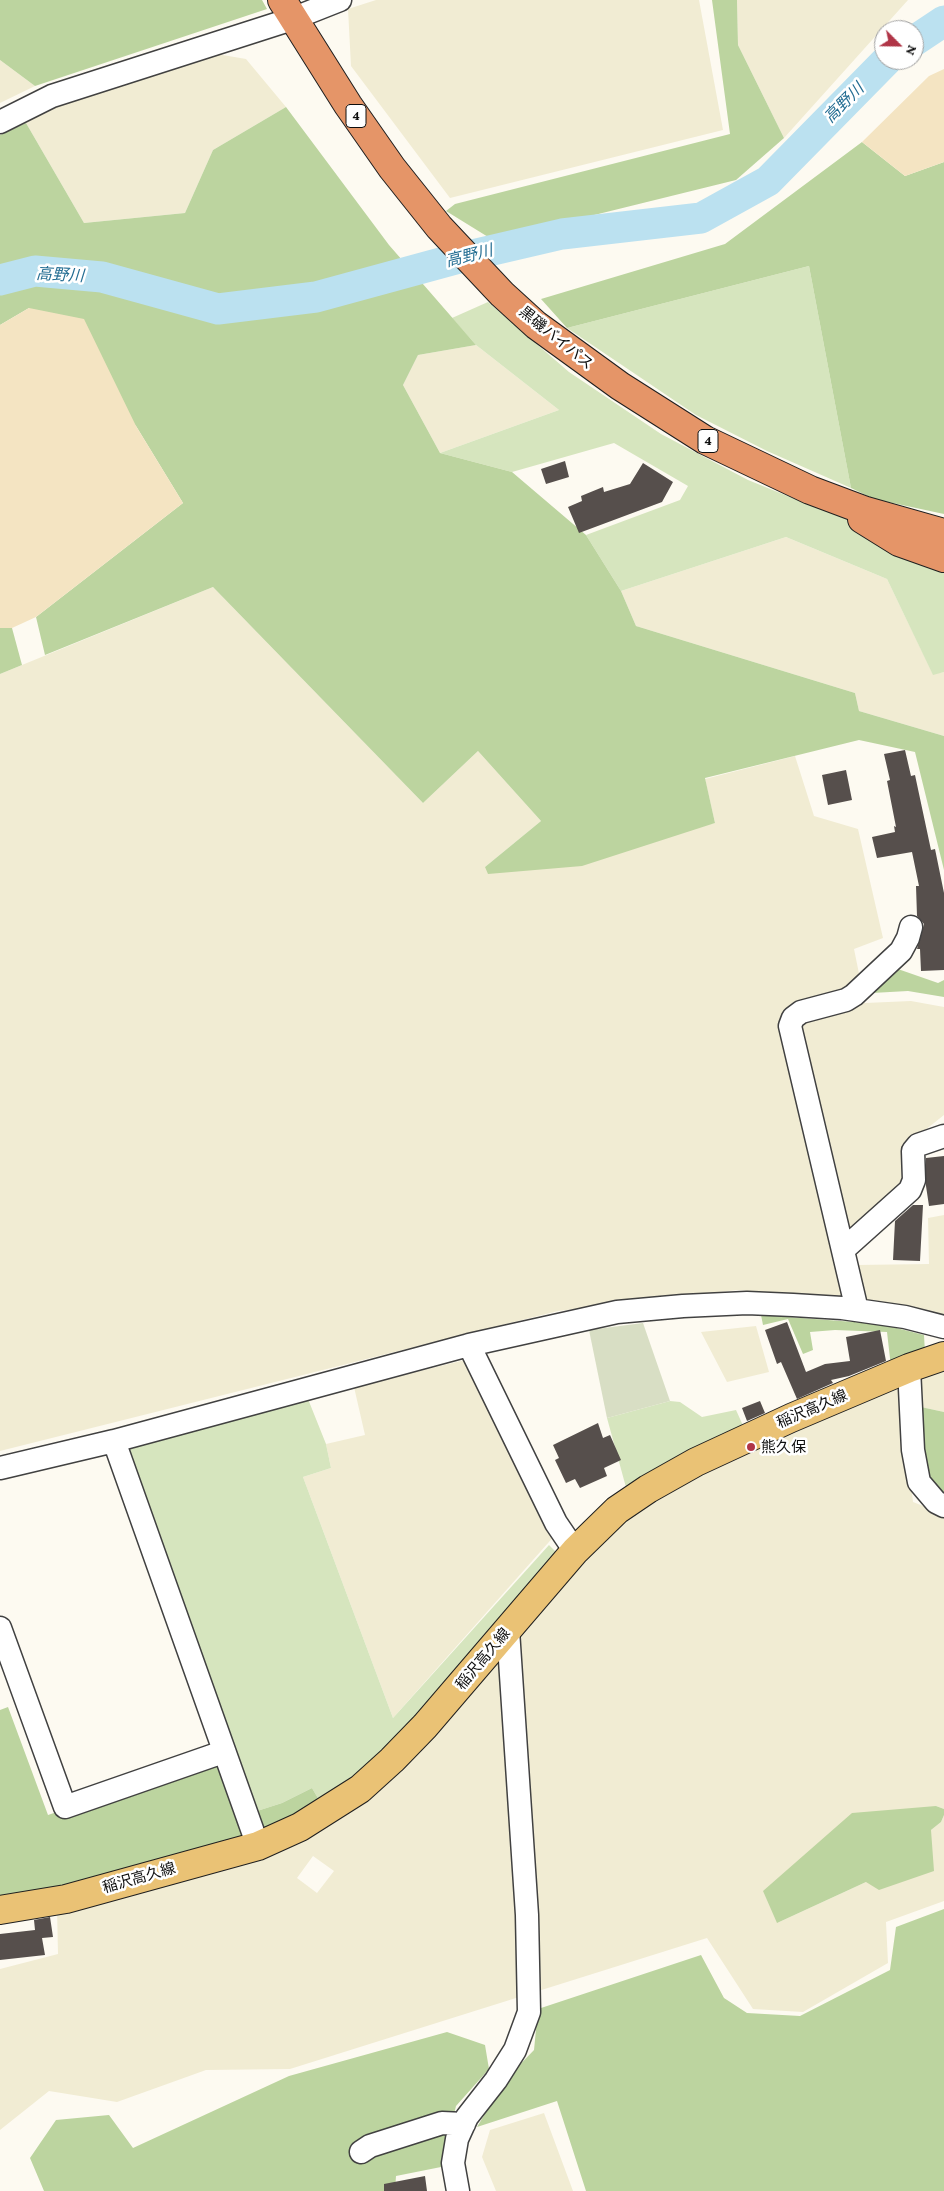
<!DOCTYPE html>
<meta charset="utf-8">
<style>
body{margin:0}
#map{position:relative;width:944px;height:2191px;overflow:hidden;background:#fdfaf1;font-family:"Crimson Pro",serif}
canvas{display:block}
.north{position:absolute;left:874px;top:20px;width:50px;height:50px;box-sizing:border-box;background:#fff;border:1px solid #9f9f9f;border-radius:50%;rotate:113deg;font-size:14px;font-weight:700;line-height:20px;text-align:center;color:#0e0e0e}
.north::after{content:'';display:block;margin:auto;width:18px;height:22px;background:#b03547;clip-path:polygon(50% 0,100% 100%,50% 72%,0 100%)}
</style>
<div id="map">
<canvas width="944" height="2191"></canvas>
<div class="north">N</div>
</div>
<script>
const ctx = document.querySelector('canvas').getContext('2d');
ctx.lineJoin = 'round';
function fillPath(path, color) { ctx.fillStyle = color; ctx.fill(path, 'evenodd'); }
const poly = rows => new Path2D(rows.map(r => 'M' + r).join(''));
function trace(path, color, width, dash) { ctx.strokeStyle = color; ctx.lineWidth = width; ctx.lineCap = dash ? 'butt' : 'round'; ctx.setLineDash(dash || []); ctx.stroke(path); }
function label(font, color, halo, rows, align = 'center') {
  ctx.font = font + ' "Crimson Pro","Noto Sans JP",serif'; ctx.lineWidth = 5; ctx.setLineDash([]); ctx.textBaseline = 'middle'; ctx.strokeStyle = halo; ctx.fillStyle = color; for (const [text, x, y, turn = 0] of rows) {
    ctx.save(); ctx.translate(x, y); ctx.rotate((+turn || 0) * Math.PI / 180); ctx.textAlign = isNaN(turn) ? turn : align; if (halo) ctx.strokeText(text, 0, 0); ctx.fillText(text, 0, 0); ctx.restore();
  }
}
fillPath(poly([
 [376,0,699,0,723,130,450,198,351,66,348,9],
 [737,0,908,0,784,138,738,45],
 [211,53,246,59,286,107,213,150,185,213,84,223,26,123,60,102],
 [0,60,35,86,0,103],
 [476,345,559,410,440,453,403,385,418,355],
 [786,537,887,579,933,674,944,672,944,736,859,711,855,693,636,626,621,591],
 [213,587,423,803,478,751,541,821,485,867,715,823,705,779,795,756,814,816,858,829,883,938,854,949,865,1003,911,1001,944,1007,944,1115,905,1146,906,1186,848,1233,856,1265,929,1264,928,1218,944,1215,944,1317,865,1300,737,1290,558,1311,0,1451,0,674],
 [756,1326,769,1372,727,1382,701,1332],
 [469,1359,556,1534,393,1718,303,1477,331,1468,326,1444,365,1435,354,1387],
 [944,1367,944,1412,921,1407,919,1382],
 [893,1383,900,1389,913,1502,944,1514,944,1809,936,1806,777,1923,866,1882,941,1822,944,1815,944,1901,886,1922,888,1963,803,2012,753,2009,707,1938,290,2069,206,2070,117,2102,49,2091,0,2130,0,1969,58,1954,57,1907,259,1856,611,1525,668,1489],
 [313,1856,334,1871,317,1893,297,1878],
 [544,2113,573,2191,496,2191,482,2157,490,2130]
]), '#f1ecd3');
fillPath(poly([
 [809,266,851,488,767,451,696,415,567,328],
 [488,302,569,372,661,434,748,480,822,510,944,549,944,672,933,675,887,579,786,537,621,591,586,535,680,500,688,486,614,443,512,472,440,453,559,410,476,345,452,318],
 [308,1399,326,1444,331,1468,303,1477,393,1718,549,1545,558,1554,396,1742,322,1805,312,1788,282,1803,254,1812,125,1446],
 [670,1401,680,1402,702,1417,736,1410,745,1430,627,1491,607,1418]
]), '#d6e5be');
fillPath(poly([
 [0,0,262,0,267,9,35,86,0,60],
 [712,0,737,0,738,45,784,138,736,180,493,240,446,211,455,204,730,134],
 [286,107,389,245,476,345,418,355,403,385,440,453,512,472,586,535,621,591,636,626,855,693,859,711,944,736,944,870,915,752,859,740,705,778,715,823,582,866,488,874,485,867,541,821,478,751,423,803,213,587,45,655,36,617,183,503,136,426,29,308,0,325,0,135,26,123,84,223,185,213,213,150],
 [862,142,905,176,944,162,944,514,874,499,851,488,809,266,567,328,541,299,725,244],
 [0,628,12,628,22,665,0,674],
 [895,968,938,983,944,980,944,997,908,991,872,993],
 [761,1315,881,1324,924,1335,925,1353,891,1367,887,1332,835,1330,810,1332,813,1350,803,1354,788,1319,763,1325],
 [921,1407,944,1412,944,1494,934,1489,921,1466],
 [8,1707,48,1815,215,1758,246,1835,175,1860,0,1902,0,1710],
 [312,1788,322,1805,264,1832,254,1812,282,1803],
 [936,1806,944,1809,944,1815,941,1822,931,1830,934,1871,879,1890,866,1882,777,1923,763,1891,852,1813],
 [944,1909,944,2191,586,2191,557,2101,477,2127,506,2079,534,2050,538,2009,701,1955,724,1998,747,2013,800,2016,890,1970,896,1927],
 [447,2032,485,2045,489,2069,456,2106,441,2167,396,2176,395,2191,44,2191,30,2158,56,2120,109,2115,133,2148,289,2076]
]), '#bcd49f');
fillPath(poly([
 [944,69,944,162,905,176,862,142,929,76],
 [29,308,84,319,136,426,183,503,36,617,12,628,0,628,0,325]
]), '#f4e4c2');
fillPath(poly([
 [643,1323,670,1401,607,1418,589,1330]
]), '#d8dec4');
trace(poly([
 [914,41,944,21],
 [0,280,35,271,102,277,218,309,316,297,459,258,562,234,701,218,768,181,887,60]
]), '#bbe1f0', 31);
fillPath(poly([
 [565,461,569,477,546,484,541,469],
 [643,463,673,482,662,502,579,533,568,507,582,501,581,496,603,487,604,492,630,484],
 [905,750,911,776,915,775,931,850,935,849,944,893,944,970,921,971,920,949,917,949,924,924,917,916,916,886,919,886,912,852,877,858,872,837,895,832,894,826,896,827,887,781,890,780,884,754],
 [846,770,852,800,828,805,822,775],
 [944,1156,944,1204,929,1206,926,1186,926,1158],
 [913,1205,923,1205,920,1261,893,1260,895,1221],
 [787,1322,806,1372,825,1364,850,1361,846,1337,880,1330,886,1361,849,1376,831,1380,833,1383,797,1399,781,1362,777,1364,765,1330],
 [760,1401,765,1413,747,1421,742,1408],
 [598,1423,603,1438,610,1435,621,1460,604,1468,607,1476,580,1488,575,1479,566,1483,555,1460,559,1458,553,1445],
 [50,1917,53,1937,42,1938,45,1955,0,1960,0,1934,35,1930,34,1920],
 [425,2176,427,2191,384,2191,384,2184]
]), '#564f4c');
const minor = poly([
 [0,122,52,96,292,19,340,0],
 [843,1250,910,1190,914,1180,913,1151,918,1145,944,1136],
 [857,1310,790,1026,793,1018,801,1012,846,1000,854,995,901,951,908,938,911,927],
 [469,1345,556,1523,575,1551],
 [909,1368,913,1450,919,1482,936,1502,944,1506],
 [114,1441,258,1846],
 [0,1468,114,1441,469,1345,617,1312,683,1306,747,1303,793,1305,842,1308,905,1317,944,1327],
 [0,1628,65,1807,223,1752],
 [361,2152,370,2146,442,2123,464,2124],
 [458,2191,453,2163,457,2139,467,2117,496,2080,515,2050,529,2012,527,1915,508,1630]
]);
const major = poly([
 [0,1910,66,1899,258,1846,300,1827,360,1789,392,1760,425,1726,575,1551,617,1510,648,1489,696,1462,791,1418,909,1368,944,1356]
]);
const highway = poly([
 [282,0,348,105,392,168,439,227,502,294,536,325,620,386,705,440,810,490,866,511,944,533],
 [862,519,899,542,944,558]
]);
trace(minor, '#414141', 25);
trace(major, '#1f1f1f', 30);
trace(highway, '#1f1f1f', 30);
trace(minor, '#fff', 22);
trace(major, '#eac275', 28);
trace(highway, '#e59568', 28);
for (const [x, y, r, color] of [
 [751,1447,5,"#b03547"]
]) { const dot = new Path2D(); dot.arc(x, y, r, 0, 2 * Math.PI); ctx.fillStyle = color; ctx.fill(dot); trace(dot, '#fff', 2); }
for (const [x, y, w] of [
 [356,116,20],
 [708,441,20]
]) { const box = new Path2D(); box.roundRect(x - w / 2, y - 11.5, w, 23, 4); ctx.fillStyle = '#fff'; ctx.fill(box); trace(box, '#0e0e0e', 1); }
label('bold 14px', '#0e0e0e', null, [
 ["4",356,116],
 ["4",708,441]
]);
label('15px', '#0e0e0e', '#fff', [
 ["黒磯バイパス",556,338,39],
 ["稲沢高久線",812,1409,-23],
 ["稲沢高久線",483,1659,-50],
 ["稲沢高久線",139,1878,-16]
]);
label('15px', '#0e0e0e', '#fff', [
 ["熊久保",761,1447]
], 'left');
label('italic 16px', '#256e93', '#fff', [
 ["高野川",844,103,-45],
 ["高野川",469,256,-14],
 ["高野川",60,275,3]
]);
</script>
